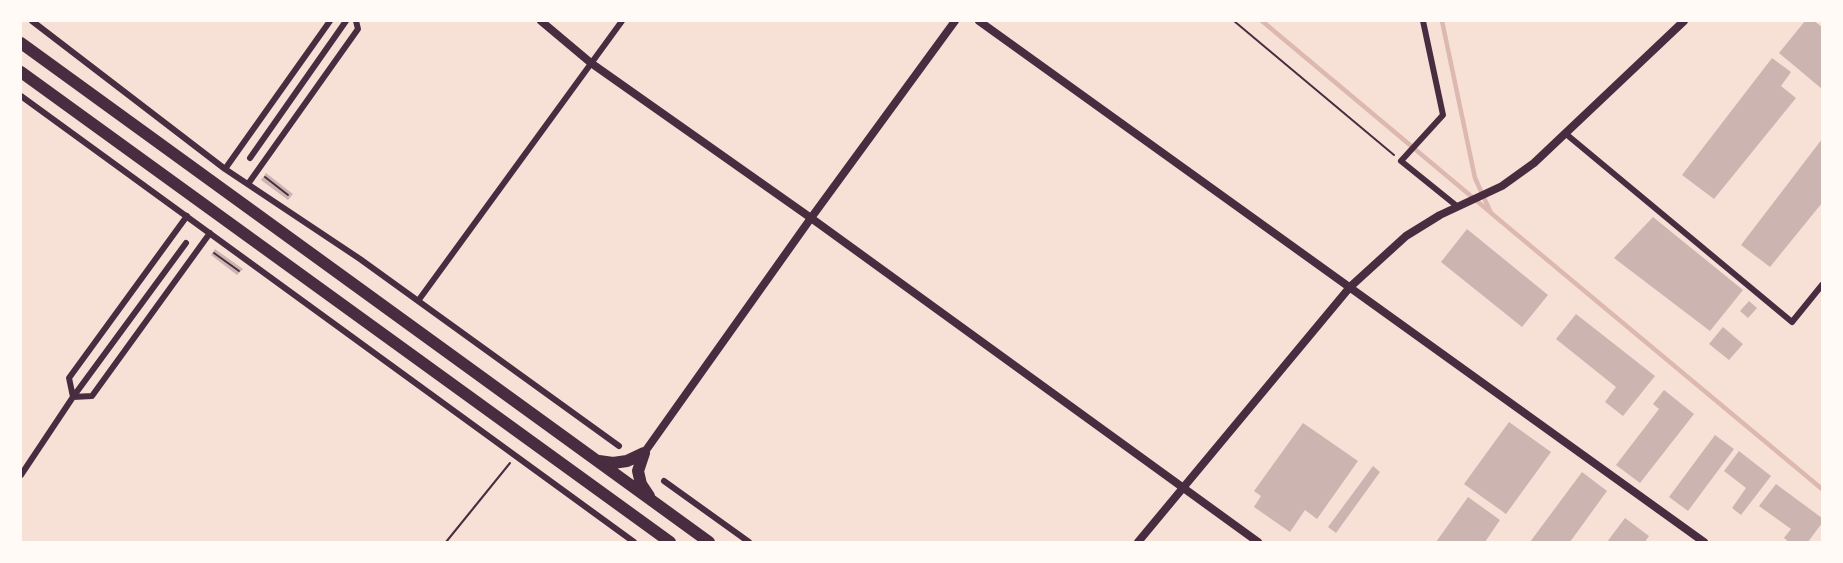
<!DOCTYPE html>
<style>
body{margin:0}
#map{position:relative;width:1843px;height:563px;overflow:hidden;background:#f7e1d7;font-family:"Golos Text",sans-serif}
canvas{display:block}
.frame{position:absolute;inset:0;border:22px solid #fffaf5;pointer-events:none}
</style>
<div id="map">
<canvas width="1843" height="563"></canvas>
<div class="frame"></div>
</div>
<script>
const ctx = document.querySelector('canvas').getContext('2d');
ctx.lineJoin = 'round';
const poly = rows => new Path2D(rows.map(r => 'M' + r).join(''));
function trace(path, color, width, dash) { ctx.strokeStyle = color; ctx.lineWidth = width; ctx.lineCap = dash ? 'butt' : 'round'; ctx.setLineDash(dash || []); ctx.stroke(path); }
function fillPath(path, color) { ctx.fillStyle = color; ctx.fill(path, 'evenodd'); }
trace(poly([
 [1262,21,1490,212],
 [1442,21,1475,178,1491,213,1822,489]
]), '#dcb8b0', 4.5);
fillPath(poly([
 [1805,21,1814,21,1822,27,1822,89,1779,53],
 [1772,58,1791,72,1781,86,1796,98,1714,199,1682,175],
 [1822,139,1822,203,1770,267,1741,245],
 [266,173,293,194,288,200,261,180],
 [1653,217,1743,290,1710,331,1614,258],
 [1467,229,1548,295,1522,327,1441,262],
 [215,249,243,269,237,275,211,255],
 [1749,301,1757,308,1748,318,1740,311],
 [1576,314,1655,376,1623,416,1605,402,1616,387,1556,339],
 [1723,327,1743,344,1729,360,1709,344],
 [1664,390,1694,414,1640,483,1616,465,1659,409,1653,404],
 [1509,422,1551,452,1506,514,1464,484],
 [1303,423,1358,461,1317,519,1305,510,1290,532,1254,507,1261,496,1254,491],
 [1715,435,1734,449,1688,511,1669,497],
 [1739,451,1771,476,1741,515,1732,508,1746,488,1724,471],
 [1373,466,1380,472,1336,533,1328,527],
 [1582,472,1607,491,1570,542,1530,542],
 [1776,484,1822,518,1822,523,1808,542,1789,542,1784,538,1791,529,1759,506],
 [1468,497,1500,520,1485,542,1436,542],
 [1625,518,1649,536,1645,542,1607,542]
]), '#ccb4b1');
trace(poly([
 [1234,21,1394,155],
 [265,177,288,195],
 [214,253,239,271],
 [446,542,510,463]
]), '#4a2c40', 2);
trace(poly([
 [32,21,225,169,360,259,619,446],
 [1423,21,1443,115,1401,161,1458,207],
 [21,96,634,542],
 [1566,134,1792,322,1822,285],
 [250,158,346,21],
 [225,169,330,21],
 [248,184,358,29,356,21],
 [418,301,622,21],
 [73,397,92,396,210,233],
 [73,397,69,378,187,216],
 [21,475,73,397,186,243],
 [664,481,749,542]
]), '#4a2c40', 6);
trace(poly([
 [541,21,591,63,811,218,1258,542],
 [979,21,1704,542],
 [644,453,811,218,955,21],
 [1138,542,1350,287,1406,236,1440,215,1502,186,1534,163,1684,21]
]), '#4a2c40', 8);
trace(poly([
 [21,43,709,542],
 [21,72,670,542],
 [644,453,638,471,641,484,649,496],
 [599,461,613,463,627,461,644,453]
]), '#4a2c40', 12);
</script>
